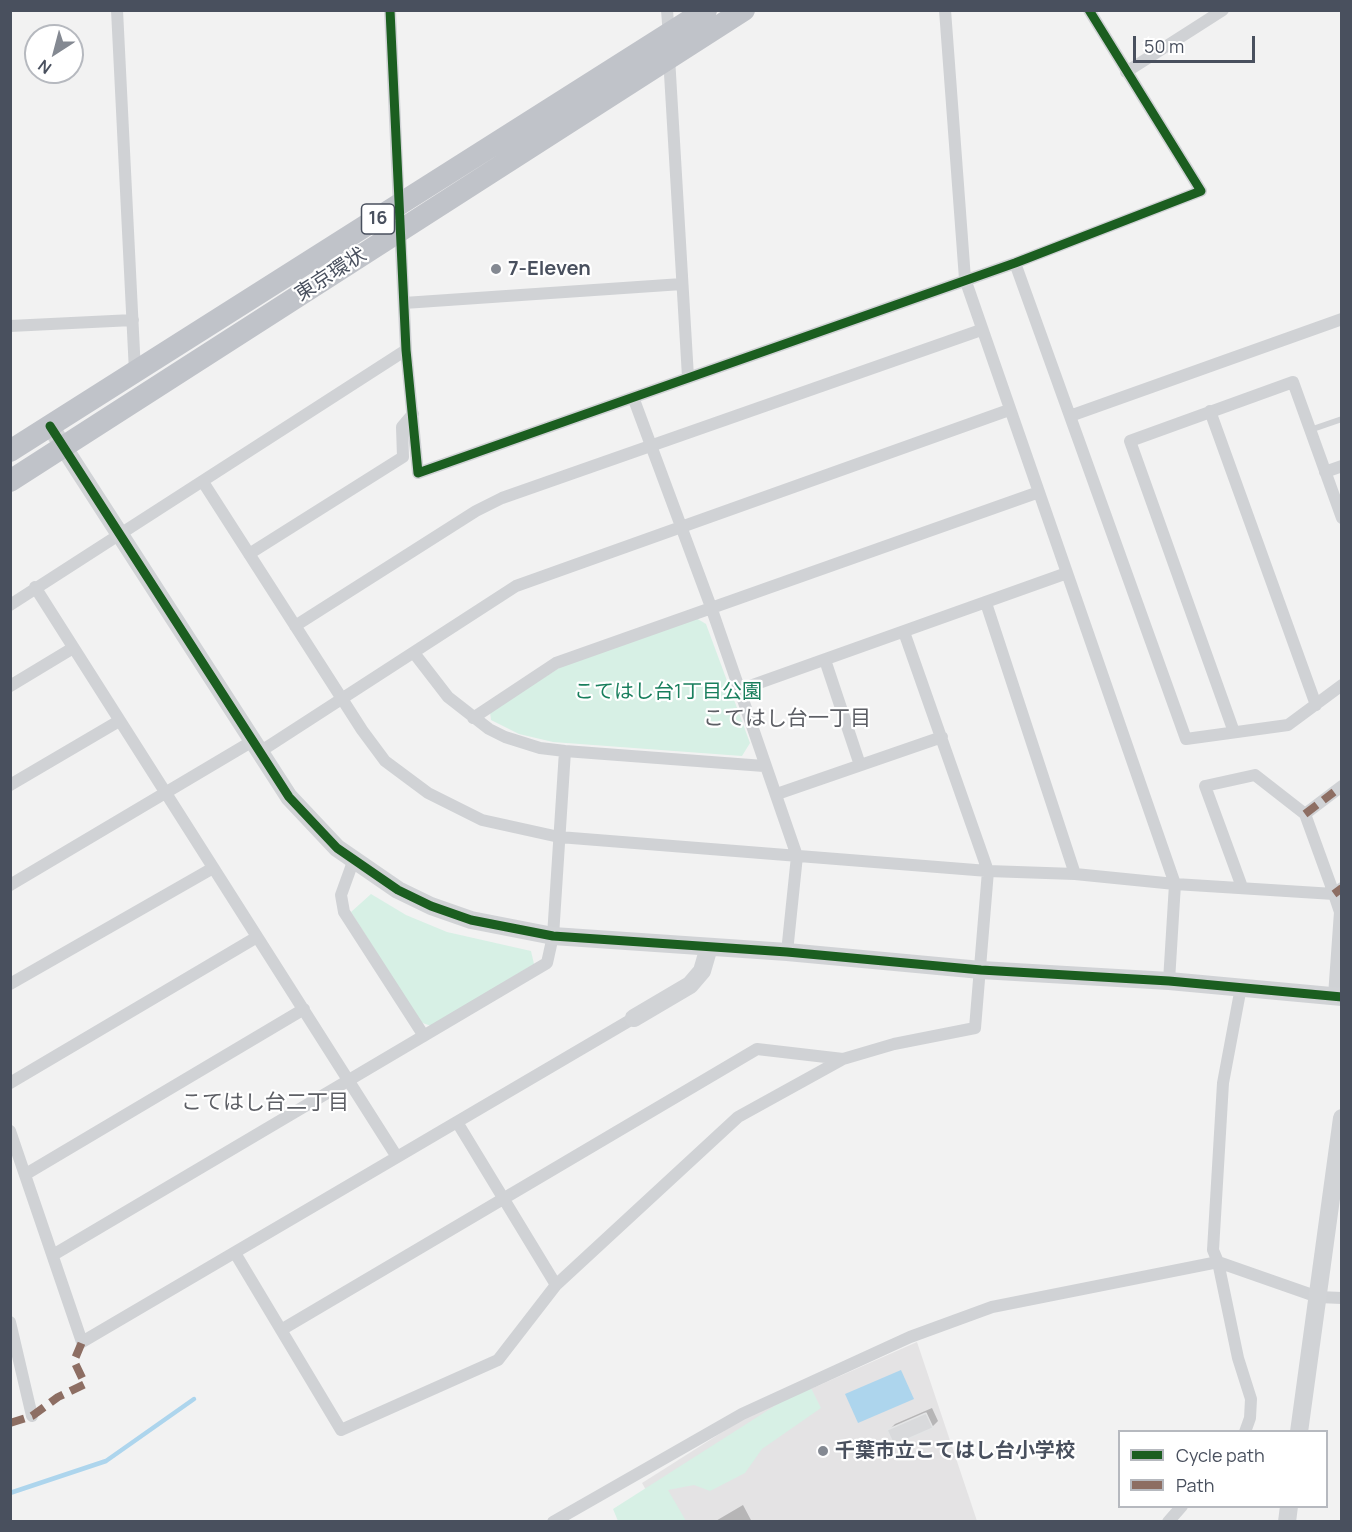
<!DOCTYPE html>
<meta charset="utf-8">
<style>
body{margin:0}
#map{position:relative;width:1352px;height:1532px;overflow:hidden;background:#f2f2f2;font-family:Manrope,sans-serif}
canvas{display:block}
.frame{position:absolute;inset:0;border:12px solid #49505e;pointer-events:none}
.legend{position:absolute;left:1118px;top:1430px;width:210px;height:78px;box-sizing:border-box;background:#fff;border:2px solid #b6b9bf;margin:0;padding:8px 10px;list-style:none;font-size:18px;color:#49505e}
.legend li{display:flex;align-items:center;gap:12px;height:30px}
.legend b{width:30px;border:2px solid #b6b9bf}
.north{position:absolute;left:24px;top:24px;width:60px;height:60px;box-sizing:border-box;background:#fff;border:2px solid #b6b9bf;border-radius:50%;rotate:216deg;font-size:16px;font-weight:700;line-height:24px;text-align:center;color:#49505e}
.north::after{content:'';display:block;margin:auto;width:21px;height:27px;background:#848992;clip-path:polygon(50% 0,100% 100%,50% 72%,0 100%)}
.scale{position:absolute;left:1133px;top:36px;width:122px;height:27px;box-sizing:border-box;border:3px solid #49505e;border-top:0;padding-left:8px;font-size:18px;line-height:21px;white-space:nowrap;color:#49505e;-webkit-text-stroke:4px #fff;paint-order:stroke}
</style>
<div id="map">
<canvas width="1352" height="1532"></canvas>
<div class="frame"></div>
<ul class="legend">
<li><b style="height:8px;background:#1b5e20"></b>Cycle path</li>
<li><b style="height:8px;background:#8d6e63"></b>Path</li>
</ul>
<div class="north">N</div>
<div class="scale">50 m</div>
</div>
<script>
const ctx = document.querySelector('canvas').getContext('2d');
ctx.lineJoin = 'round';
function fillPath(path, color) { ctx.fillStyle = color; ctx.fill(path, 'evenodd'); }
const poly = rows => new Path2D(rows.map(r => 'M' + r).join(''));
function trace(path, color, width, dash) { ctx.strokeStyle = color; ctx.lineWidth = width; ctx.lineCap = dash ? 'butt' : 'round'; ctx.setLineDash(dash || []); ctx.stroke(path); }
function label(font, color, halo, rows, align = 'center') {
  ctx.font = font + ' Manrope,"Noto Sans JP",sans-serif'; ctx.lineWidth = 4.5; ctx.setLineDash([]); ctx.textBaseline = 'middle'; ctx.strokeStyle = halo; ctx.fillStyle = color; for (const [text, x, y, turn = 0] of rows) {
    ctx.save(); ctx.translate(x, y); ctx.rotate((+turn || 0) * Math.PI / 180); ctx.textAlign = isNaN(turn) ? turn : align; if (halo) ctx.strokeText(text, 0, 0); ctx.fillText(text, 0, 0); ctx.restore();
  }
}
fillPath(poly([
 [917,1342,977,1521,664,1521,642,1483,743,1419]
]), '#e4e3e4');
fillPath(poly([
 [696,618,706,624,750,743,742,756,553,742,519,734,491,720,490,712,562,666],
 [371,894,406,915,447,932,531,951,534,964,431,1026,420,1022,351,912],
 [809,1384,821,1408,762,1449,745,1473,710,1491,694,1485,668,1490,686,1521,618,1521,613,1509]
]), '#d7f0e5');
fillPath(poly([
 [901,1370,914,1399,858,1423,845,1394]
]), '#add5ed');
fillPath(poly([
 [932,1408,938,1421,932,1427,889,1430,895,1424],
 [743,1505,752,1522,714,1522]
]), '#0003');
trace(poly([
 [10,1493,106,1461,194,1399]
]), '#add5ed', 4.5);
const building = poly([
 [926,1413,933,1428,894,1445,887,1430,926,1413]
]);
fillPath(building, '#d9dadc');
trace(building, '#e3e4e5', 1.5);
trace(poly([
 [1310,430,1342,419]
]), '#d0d2d5', 6);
trace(poly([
 [117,10,135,372],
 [390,10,399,207],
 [667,10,669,36],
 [945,10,965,279,1175,884,1169,981],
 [669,57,688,377],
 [1126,72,1223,10],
 [400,227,406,350,418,473,1015,263,1201,191,1089,10],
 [1015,263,1186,739,1288,725,1342,685],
 [404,303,682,284],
 [10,326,133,320],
 [633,397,711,607,797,856,787,952],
 [1210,411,1316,705],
 [1070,416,1342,319],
 [1325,472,1342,466],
 [203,482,362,730,385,761,428,793,482,820,559,837,988,871,1075,874,1175,884,1334,894,1342,888],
 [249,554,403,457,402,427,413,414],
 [35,587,397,1157],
 [986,603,1075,874],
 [10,605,406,350],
 [295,626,476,511,502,498,981,330],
 [414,653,448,697,489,729,505,737,540,748,565,751,764,766],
 [825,660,860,765],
 [10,686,73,648],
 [739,690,1067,573],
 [473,718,556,663,1039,492],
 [1234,732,1130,441,1293,382,1342,518],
 [258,753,516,586,1009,410],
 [10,785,119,721],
 [777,794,942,737],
 [1305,814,1342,786],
 [354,859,341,895,344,912,424,1036],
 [10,885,251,742],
 [1242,887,1205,786,1255,775,1305,814,1334,894,1340,912,1334,996],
 [10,984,213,868],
 [1241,987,1223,1083,1213,1250,1218,1262,1238,1358,1251,1399,1250,1418,1245,1432],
 [10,1083,257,937],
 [457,1122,556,1285],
 [10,1131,82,1342,634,1018],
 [26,1174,304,1009],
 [235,1253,341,1430,498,1360,556,1285,738,1117,843,1059,894,1044,975,1028,988,871,904,632],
 [53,1255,547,963,553,936,565,751],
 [10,1322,32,1416],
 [281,1330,757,1049,843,1059],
 [553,1522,742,1414,910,1337,992,1307,1218,1262,1318,1297,1342,1298],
 [1168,1522,1182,1506]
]), '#d0d2d5', 12);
trace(poly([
 [50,426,289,797,337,848,398,890,431,906,471,920,553,936,787,952,981,970,1169,981,1342,997],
 [634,1018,690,985,702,971,709,947],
 [1299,1432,1342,1118],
 [1287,1522,1289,1506]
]), '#d1d3d6', 18);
trace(poly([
 [10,451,706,10],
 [10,481,744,10]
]), '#c0c3c9', 22);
trace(poly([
 [1305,814,1334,792],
 [1334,894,1342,888],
 [10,1423,32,1416,58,1397,85,1384,74,1361,82,1342]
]), '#8d6e63', 8, [15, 8]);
trace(poly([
 [390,10,406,350,418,473,1015,263,1201,191,1089,10],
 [50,426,289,797,337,848,398,890,431,906,471,920,553,936,787,952,981,970,1169,981,1342,997]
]), '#1b5e20', 9);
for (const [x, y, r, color] of [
 [496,269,6,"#848992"],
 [823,1451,6,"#848992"]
]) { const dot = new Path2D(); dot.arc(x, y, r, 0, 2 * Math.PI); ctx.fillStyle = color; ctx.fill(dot); trace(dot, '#fff', 2); }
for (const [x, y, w] of [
 [378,219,33]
]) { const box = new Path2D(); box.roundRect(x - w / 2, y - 15, w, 30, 4.5); ctx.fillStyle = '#fff'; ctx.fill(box); trace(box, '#49505e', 1.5); }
label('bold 18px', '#49505e', null, [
 ["16",378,219]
]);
label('bold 20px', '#49505e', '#fff', [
 ["7-Eleven",508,269],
 ["千葉市立こてはし台小学校",835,1451]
], 'left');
label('20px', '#49505e', '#fff', [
 ["東京環状",331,275,-33]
]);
label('20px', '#197f5d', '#fff', [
 ["こてはし台1丁目公園",668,692]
]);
label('21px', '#5d5f65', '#fff', [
 ["こてはし台一丁目",787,719],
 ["こてはし台二丁目",265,1103]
]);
</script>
